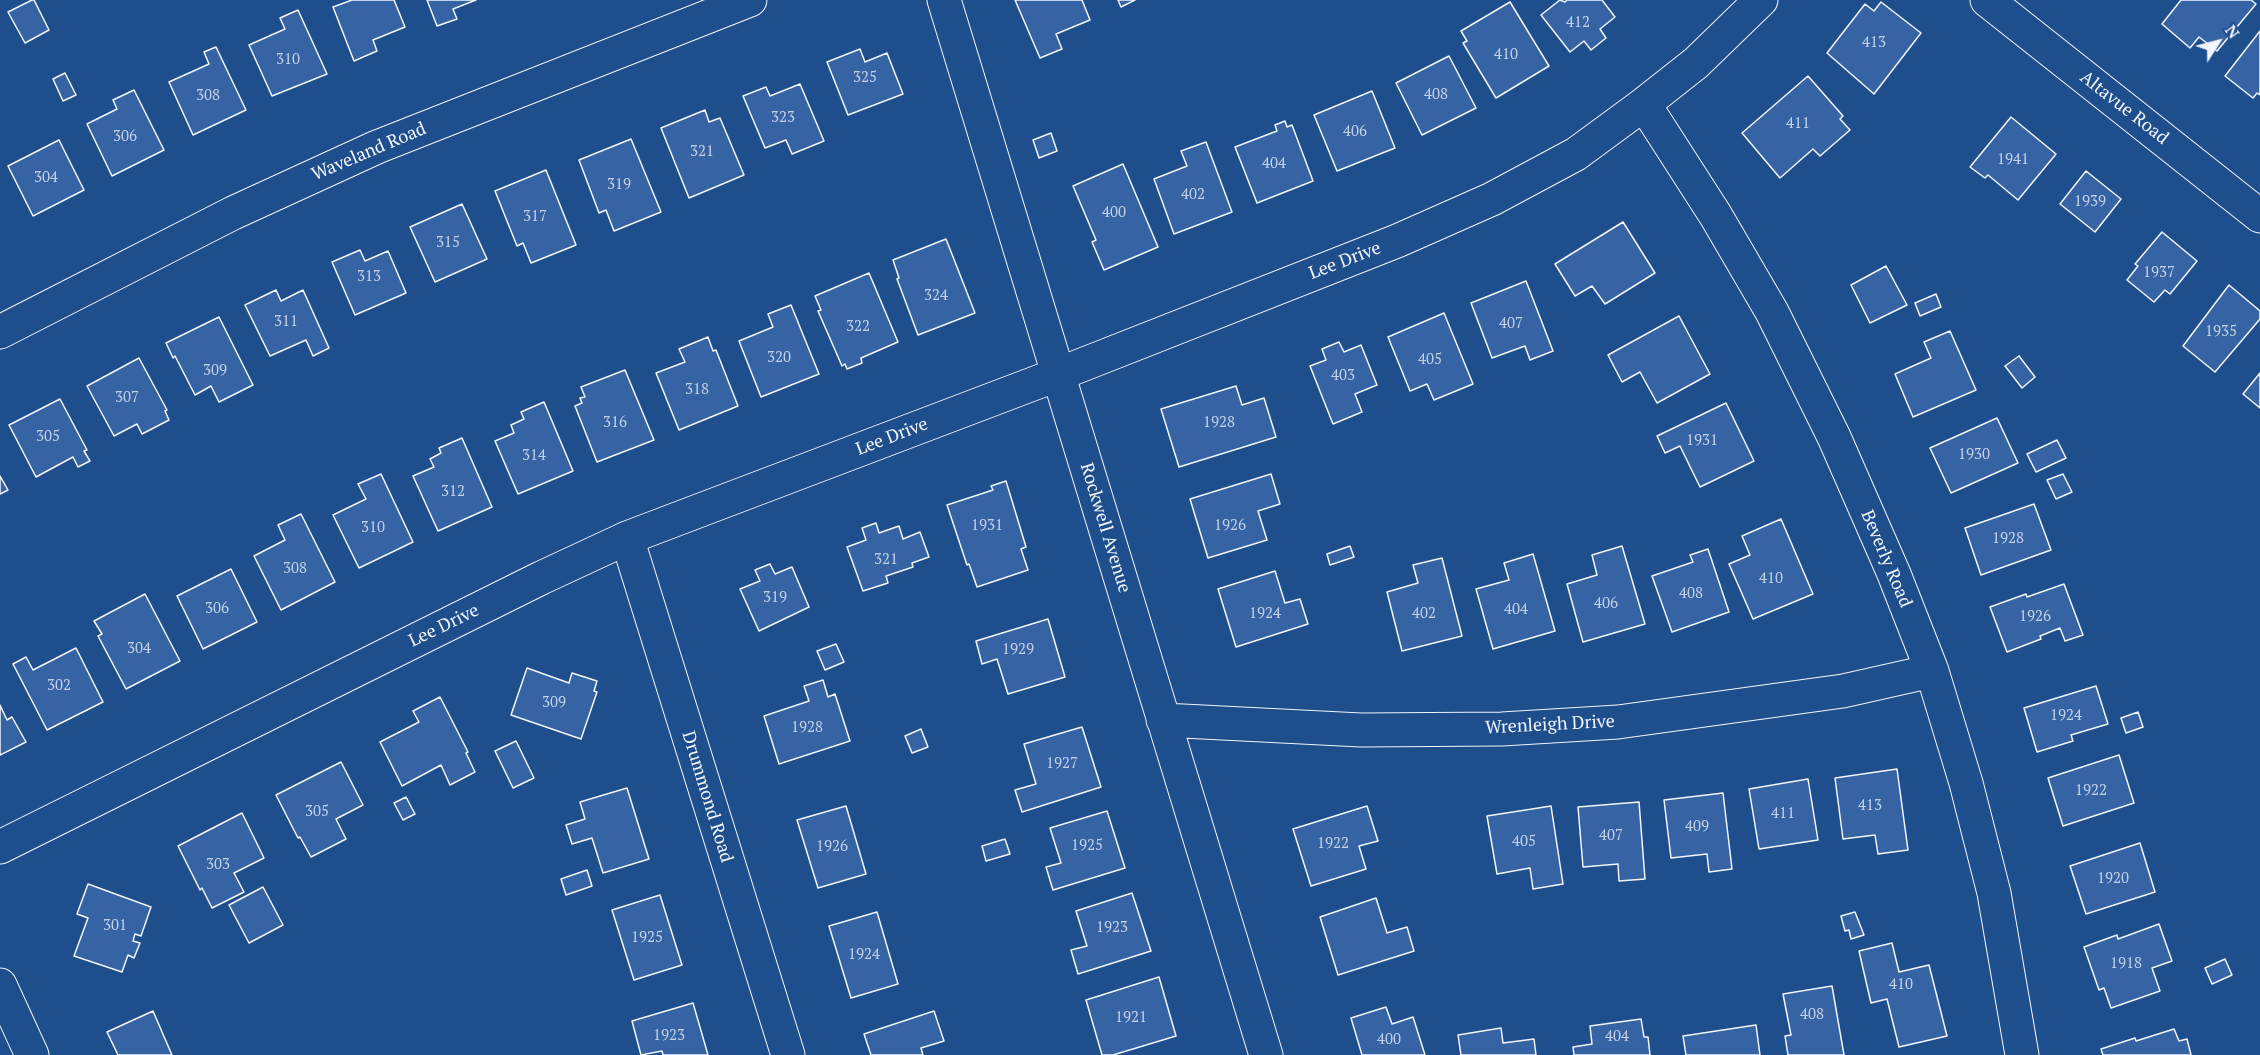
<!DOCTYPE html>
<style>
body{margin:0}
#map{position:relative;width:2260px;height:1055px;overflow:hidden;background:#1f4e8c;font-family:"PT Serif",serif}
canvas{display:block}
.north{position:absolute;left:2188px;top:12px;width:60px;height:60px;-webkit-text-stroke:4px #1f4e8c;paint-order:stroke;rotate:54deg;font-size:16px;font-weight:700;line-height:24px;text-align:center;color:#f2f6ff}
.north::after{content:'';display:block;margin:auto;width:21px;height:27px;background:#f2f6ff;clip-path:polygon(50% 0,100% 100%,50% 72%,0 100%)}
</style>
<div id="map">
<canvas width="2260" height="1055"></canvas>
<div class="north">N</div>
</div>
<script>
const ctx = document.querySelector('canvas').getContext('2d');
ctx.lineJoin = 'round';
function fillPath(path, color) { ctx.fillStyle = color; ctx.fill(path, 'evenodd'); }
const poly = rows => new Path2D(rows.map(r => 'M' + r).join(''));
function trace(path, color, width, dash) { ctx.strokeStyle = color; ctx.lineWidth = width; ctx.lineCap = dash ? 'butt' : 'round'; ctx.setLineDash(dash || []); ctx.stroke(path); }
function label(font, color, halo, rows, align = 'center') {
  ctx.font = font + ' "PT Serif",serif'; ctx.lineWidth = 4.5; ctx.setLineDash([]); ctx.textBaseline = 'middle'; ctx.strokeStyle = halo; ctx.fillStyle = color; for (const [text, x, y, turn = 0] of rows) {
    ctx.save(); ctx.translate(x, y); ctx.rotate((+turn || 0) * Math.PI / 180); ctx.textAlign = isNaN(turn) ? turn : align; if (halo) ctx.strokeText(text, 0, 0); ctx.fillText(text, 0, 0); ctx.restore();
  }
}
const building = poly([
 [32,0,34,0,49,30,25,43,8,12,32,0],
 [352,0,394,0,405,27,373,40,377,51,354,61,333,7,352,0],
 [427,0,476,0,453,9,457,19,437,26,427,0],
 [1015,0,1082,0,1090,20,1056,34,1062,49,1040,58,1015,0],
 [1118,0,1135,0,1121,7,1118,0],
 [1560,0,1565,2,1567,0,1602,0,1615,17,1600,29,1606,38,1591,50,1584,41,1570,52,1541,15,1560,0],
 [2181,0,2251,0,2256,4,2217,51,2199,37,2190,48,2162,24,2181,0],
 [1510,2,1549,66,1496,98,1463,43,1467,41,1461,31,1510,2],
 [1881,2,1921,33,1874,94,1827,53,1865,4,1874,11,1881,2],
 [298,10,327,74,272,96,249,45,285,29,280,18,298,10],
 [2260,31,2260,95,2257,93,2253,98,2225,76,2260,31],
 [216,47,246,110,193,135,169,82,209,64,204,52,216,47],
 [860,49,865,62,887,53,903,94,848,115,827,62,860,49],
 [1449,56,1476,108,1422,135,1396,83,1449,56],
 [65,73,76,95,63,101,53,79,65,73],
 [1808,76,1843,116,1840,119,1850,130,1820,156,1813,149,1780,178,1742,133,1808,76],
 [800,84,824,141,792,154,786,140,765,148,743,96,766,87,770,96,800,84],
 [134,90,164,150,112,176,87,124,117,109,113,100,134,90],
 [1372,91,1395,148,1337,171,1314,115,1372,91],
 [705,110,709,122,720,118,744,175,689,198,661,128,705,110],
 [2011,117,2056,154,2018,200,1988,175,1985,178,1970,167,2011,117],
 [1285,121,1287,127,1292,125,1313,181,1257,203,1235,147,1277,131,1275,125,1285,121],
 [1051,133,1057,151,1039,158,1033,140,1051,133],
 [631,139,661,212,614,231,606,210,599,213,579,160,631,139],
 [59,140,84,190,33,216,8,166,59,140],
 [1206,142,1232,212,1174,234,1154,179,1187,166,1181,151,1206,142],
 [1123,164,1158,247,1104,270,1092,242,1096,240,1073,186,1123,164],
 [546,170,576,245,531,263,523,243,517,246,495,191,546,170],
 [2086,171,2121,199,2095,232,2060,204,2086,171],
 [462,204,487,259,435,282,410,227,462,204],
 [1623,222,1655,273,1605,304,1592,286,1575,296,1555,264,1623,222],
 [2162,232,2197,261,2170,294,2165,290,2154,302,2127,280,2138,266,2135,264,2162,232],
 [946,239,975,313,918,335,897,279,899,278,893,260,946,239],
 [360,250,365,261,388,251,406,293,355,315,332,262,360,250],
 [1886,266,1907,305,1870,323,1851,285,1886,266],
 [869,273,898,342,861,358,862,363,847,369,845,364,842,366,818,311,821,310,815,296,869,273],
 [1526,281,1553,351,1530,360,1525,346,1492,358,1471,303,1526,281],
 [2229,285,2260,311,2260,319,2215,372,2183,346,2229,285],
 [276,290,281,301,303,290,329,348,313,356,306,340,270,356,245,305,276,290],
 [1936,294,1941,307,1920,316,1915,303,1936,294],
 [791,305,819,374,761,397,739,341,773,327,768,314,791,305],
 [1444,313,1473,384,1434,400,1427,384,1410,391,1388,337,1444,313],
 [1679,316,1710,374,1657,403,1640,372,1622,382,1608,355,1679,316],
 [219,317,253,385,219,402,211,386,195,395,175,356,173,358,166,343,219,317],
 [1950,331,1976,390,1913,417,1895,374,1931,358,1924,342,1950,331],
 [708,337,713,351,716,350,738,406,679,430,656,373,685,362,679,349,708,337],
 [1339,342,1344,352,1361,345,1377,385,1355,394,1362,412,1333,424,1310,366,1326,360,1322,349,1339,342],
 [2019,356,2035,377,2022,388,2005,366,2019,356],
 [139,358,167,410,165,411,169,420,142,434,137,424,114,436,87,386,139,358],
 [625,370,654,440,597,462,575,406,582,403,580,398,585,397,581,387,625,370],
 [2260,373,2260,408,2243,394,2260,373],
 [1236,386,1242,405,1264,398,1276,437,1179,467,1161,409,1236,386],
 [60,399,87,450,84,451,90,461,78,467,73,457,36,477,9,425,60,399],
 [544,402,573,471,518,494,495,441,514,433,511,425,524,419,521,412,544,402],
 [1726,403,1754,461,1700,487,1680,446,1665,453,1657,436,1726,403],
 [1997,418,2018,463,1951,493,1930,448,1997,418],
 [462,438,492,507,438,531,413,476,434,467,430,459,441,453,439,448,462,438],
 [2057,440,2066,458,2036,472,2027,454,2057,440],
 [381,474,413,542,359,568,333,515,366,499,358,484,381,474],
 [1271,474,1280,504,1258,511,1267,540,1208,558,1190,499,1271,474],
 [2063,474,2072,492,2056,499,2047,480,2063,474],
 [0,476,8,490,0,494,0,476],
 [1006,481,1026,547,1021,549,1028,570,977,587,969,564,967,565,947,505,993,490,991,486,1006,481],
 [2034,504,2051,550,1981,575,1965,528,2034,504],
 [301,514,335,582,281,610,254,556,285,540,278,525,301,514],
 [1781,519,1813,594,1753,619,1729,564,1750,555,1742,536,1781,519],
 [876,523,879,533,899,526,903,539,920,532,929,557,912,563,913,567,886,576,888,583,863,591,847,547,866,540,862,528,876,523],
 [1350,546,1354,557,1330,565,1327,554,1350,546],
 [1622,546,1645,624,1583,642,1567,584,1597,575,1592,555,1622,546],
 [1708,549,1729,612,1672,632,1652,576,1693,562,1690,555,1708,549],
 [1533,554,1555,631,1493,649,1476,589,1509,580,1504,563,1533,554],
 [1442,558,1462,636,1402,651,1387,592,1418,583,1413,565,1442,558],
 [770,564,775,574,792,567,809,607,759,631,740,589,760,581,755,570,770,564],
 [231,569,257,622,203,649,177,596,231,569],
 [1275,571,1285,603,1300,599,1308,624,1236,647,1218,589,1275,571],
 [2064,584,2083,635,2065,641,2060,628,2040,636,2041,639,2007,652,1990,607,2026,594,2027,597,2064,584],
 [145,594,180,661,126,689,98,636,102,634,94,621,145,594],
 [1048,619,1065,677,1008,694,997,659,982,664,976,641,1048,619],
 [836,644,844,662,825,670,817,651,836,644],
 [76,648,103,702,47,730,13,664,26,657,33,670,76,648],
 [527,668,569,683,572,673,597,681,594,691,597,692,581,739,511,715,527,668],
 [823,680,828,697,835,694,850,741,779,764,764,716,809,701,804,686,823,680],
 [2096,686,2108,724,2071,735,2073,741,2037,752,2024,708,2096,686],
 [440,697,468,752,466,753,475,772,450,785,441,765,402,786,380,742,419,722,413,711,440,697],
 [0,705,7,720,12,717,26,742,0,755,0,705],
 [2138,712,2143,727,2126,733,2121,718,2138,712],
 [1082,727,1101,787,1022,812,1015,790,1036,784,1024,744,1082,727],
 [921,729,928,747,912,753,905,736,921,729],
 [516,741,534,778,513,788,495,751,516,741],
 [2119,755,2134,803,2063,826,2048,778,2119,755],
 [341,762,363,805,336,819,346,839,311,857,300,837,298,838,276,795,341,762],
 [1897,769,1908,850,1878,854,1875,835,1843,839,1835,778,1897,769],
 [1808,779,1818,840,1759,849,1749,789,1808,779],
 [627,788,649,859,603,873,592,838,572,844,566,825,585,819,580,802,627,788],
 [1723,793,1732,869,1709,872,1707,854,1671,858,1664,800,1723,793],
 [406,797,415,814,403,820,394,803,406,797],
 [1639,802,1645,879,1619,881,1618,864,1583,867,1578,807,1639,802],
 [846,806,866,874,818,888,797,820,846,806],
 [1367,806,1378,841,1359,846,1366,869,1311,886,1293,829,1367,806],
 [1551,806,1563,884,1533,889,1530,868,1497,874,1487,816,1551,806],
 [1107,811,1125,868,1053,890,1046,867,1061,863,1050,828,1107,811],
 [242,813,264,858,234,873,244,892,212,908,202,888,200,890,178,846,242,813],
 [1005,839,1010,854,986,861,982,846,1005,839],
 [2140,843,2155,892,2086,914,2070,866,2140,843],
 [587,870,592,886,566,895,561,879,587,870],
 [88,884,151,907,141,936,135,934,133,941,140,943,134,958,128,955,122,972,74,956,88,918,77,914,88,884],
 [263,887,283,925,249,943,229,905,263,887],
 [1132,893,1151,951,1078,974,1071,950,1087,946,1076,911,1132,893],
 [660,895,682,965,634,980,612,910,660,895],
 [1376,898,1387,933,1407,927,1414,951,1338,975,1320,917,1376,898],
 [877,912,898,984,851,998,829,926,877,912],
 [1855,912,1864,935,1851,939,1849,930,1845,931,1841,916,1855,912],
 [2159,924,2172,961,2152,968,2160,991,2111,1008,2104,988,2099,990,2084,947,2117,935,2118,939,2159,924],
 [1892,943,1899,972,1929,965,1947,1036,1899,1047,1887,999,1871,1003,1859,951,1892,943],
 [2225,959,2232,975,2212,984,2205,968,2225,959],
 [1159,977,1176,1036,1113,1055,1102,1055,1086,1000,1159,977],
 [1832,986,1844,1055,1788,1055,1785,1036,1791,1035,1783,994,1832,986],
 [693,1003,708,1055,663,1055,662,1051,641,1055,632,1021,693,1003],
 [1386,1007,1392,1024,1413,1017,1425,1055,1362,1055,1351,1018,1386,1007],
 [153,1011,172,1055,118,1055,107,1032,153,1011],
 [934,1011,944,1041,921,1048,923,1055,871,1055,864,1034,934,1011],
 [1641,1019,1644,1037,1648,1037,1650,1055,1574,1055,1573,1047,1592,1044,1590,1026,1641,1019],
 [1756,1025,1760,1055,1686,1055,1683,1036,1756,1025],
 [1501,1028,1503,1043,1534,1039,1536,1055,1461,1055,1458,1035,1501,1028],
 [2174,1029,2179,1041,2187,1039,2191,1055,2103,1055,2101,1049,2135,1038,2136,1041,2174,1029]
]);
fillPath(building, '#3563a3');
trace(building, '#f2f6ff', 1.5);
const minor = poly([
 [944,0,1266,1055],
 [1987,0,2260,216],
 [1644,104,1716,216,1772,312,1834,437,1894,574,1932,671,1966,783,1994,893,2022,1055],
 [0,332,233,213,377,147,750,0],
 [627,538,788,1055],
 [1163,720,1361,730,1502,729,1618,722,1843,691,1932,671],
 [0,847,541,578,627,538,1059,374,1397,241,1492,199,1576,154,1644,104,1696,63,1761,0],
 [0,985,32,1055]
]);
trace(minor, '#f2f6ff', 35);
trace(minor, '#1f4e8c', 33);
label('15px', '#c3d1e8', null, [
 ["412",1578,23],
 ["413",1874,43],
 ["410",1506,55],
 ["310",288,60],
 ["325",865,78],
 ["408",1436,95],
 ["308",208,96],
 ["323",783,118],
 ["411",1798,124],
 ["406",1355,132],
 ["306",125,137],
 ["321",702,152],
 ["1941",2013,160],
 ["404",1274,164],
 ["304",46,178],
 ["319",619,185],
 ["402",1193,195],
 ["1939",2090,202],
 ["400",1114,213],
 ["317",535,217],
 ["315",448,243],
 ["1937",2159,273],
 ["313",369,277],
 ["324",936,296],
 ["311",286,322],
 ["407",1511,324],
 ["322",858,327],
 ["1935",2221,332],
 ["320",779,358],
 ["405",1430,360],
 ["309",215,371],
 ["403",1343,376],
 ["318",697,390],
 ["307",127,398],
 ["316",615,423],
 ["1928",1219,423],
 ["305",48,437],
 ["1931",1702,441],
 ["1930",1974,455],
 ["314",534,456],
 ["312",453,492],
 ["1931",987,526],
 ["1926",1230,526],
 ["310",373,528],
 ["1928",2008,539],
 ["321",886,560],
 ["308",295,569],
 ["410",1771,579],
 ["408",1691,594],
 ["319",775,598],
 ["406",1606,604],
 ["306",217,609],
 ["404",1516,610],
 ["1924",1265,614],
 ["402",1424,614],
 ["1926",2035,617],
 ["304",139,649],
 ["1929",1018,650],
 ["302",59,686],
 ["309",554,703],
 ["1924",2066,716],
 ["1928",807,728],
 ["1927",1062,764],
 ["1922",2091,791],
 ["413",1870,806],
 ["305",317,812],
 ["411",1783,814],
 ["409",1697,827],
 ["407",1611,836],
 ["405",1524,842],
 ["1922",1333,844],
 ["1925",1087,846],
 ["1926",832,847],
 ["303",218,865],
 ["1920",2113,879],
 ["301",115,926],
 ["1923",1112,928],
 ["1925",647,938],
 ["1924",864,955],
 ["1918",2126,964],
 ["410",1901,985],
 ["408",1812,1015],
 ["1921",1131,1018],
 ["1923",669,1036],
 ["404",1617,1037],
 ["400",1389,1040]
]);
label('18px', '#f2f6ff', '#1f4e8c', [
 ["Altavue Road",2124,108,38],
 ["Waveland Road",369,152,-23],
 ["Lee Drive",1345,261,-21],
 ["Lee Drive",892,437,-21],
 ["Rockwell Avenue",1105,528,73],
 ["Beverly Road",1886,559,67],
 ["Lee Drive",444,626,-26],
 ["Wrenleigh Drive",1550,725,-3],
 ["Drummond Road",707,797,73]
]);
</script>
